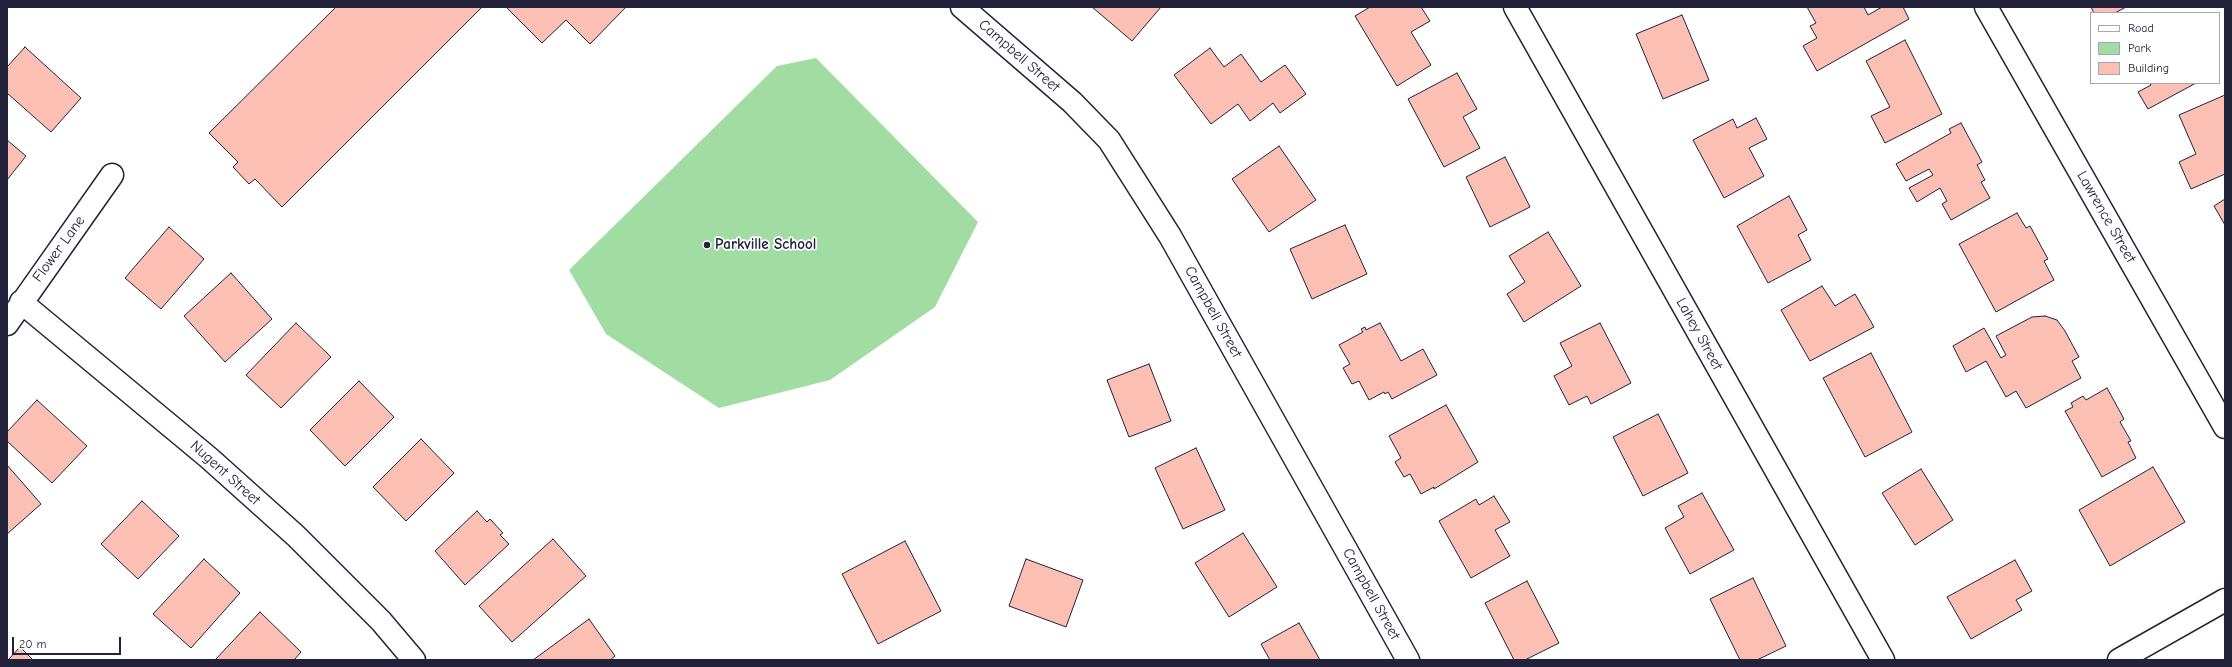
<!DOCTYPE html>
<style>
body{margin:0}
#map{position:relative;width:2232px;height:667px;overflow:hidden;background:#fff;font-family:"Comic Neue",sans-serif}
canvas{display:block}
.frame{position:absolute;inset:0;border:8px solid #22223b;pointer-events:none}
.legend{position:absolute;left:2090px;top:12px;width:130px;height:72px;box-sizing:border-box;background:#fff;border:1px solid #a7a7b1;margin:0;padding:5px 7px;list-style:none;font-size:12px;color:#22223b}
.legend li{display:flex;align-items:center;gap:8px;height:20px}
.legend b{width:20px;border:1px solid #a7a7b1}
.scale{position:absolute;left:12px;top:637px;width:109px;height:18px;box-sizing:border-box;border:2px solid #22223b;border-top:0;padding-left:5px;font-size:12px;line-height:14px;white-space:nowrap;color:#22223b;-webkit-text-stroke:3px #fff;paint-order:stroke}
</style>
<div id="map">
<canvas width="2232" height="667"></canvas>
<div class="frame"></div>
<ul class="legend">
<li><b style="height:5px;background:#fff"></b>Road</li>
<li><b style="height:11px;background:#a1dca2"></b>Park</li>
<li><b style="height:11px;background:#fbc0b3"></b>Building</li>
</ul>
<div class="scale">20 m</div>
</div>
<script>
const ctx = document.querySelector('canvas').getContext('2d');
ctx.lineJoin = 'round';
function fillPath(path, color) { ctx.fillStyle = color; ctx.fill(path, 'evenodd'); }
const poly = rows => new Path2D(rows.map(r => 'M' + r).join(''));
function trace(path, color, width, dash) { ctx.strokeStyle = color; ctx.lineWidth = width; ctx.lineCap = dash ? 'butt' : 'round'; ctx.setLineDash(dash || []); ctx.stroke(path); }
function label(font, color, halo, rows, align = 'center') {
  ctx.font = font + ' "Comic Neue",sans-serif'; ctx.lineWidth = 3.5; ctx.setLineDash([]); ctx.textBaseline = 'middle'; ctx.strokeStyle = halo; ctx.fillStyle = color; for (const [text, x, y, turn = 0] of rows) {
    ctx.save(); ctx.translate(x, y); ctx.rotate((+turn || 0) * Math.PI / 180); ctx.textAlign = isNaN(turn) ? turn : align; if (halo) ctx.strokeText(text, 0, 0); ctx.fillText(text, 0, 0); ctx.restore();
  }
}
fillPath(poly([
 [816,58,978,222,935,307,830,380,719,408,606,334,569,270,777,66]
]), '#a1dca2');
const building = poly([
 [336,7,482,7,282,207,255,179,249,184,233,167,238,162,209,133,336,7],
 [506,7,626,7,590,44,566,20,542,43,506,7],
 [1092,7,1161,7,1132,41,1092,7],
 [1370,7,1421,7,1430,21,1411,32,1431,65,1397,86,1355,16,1370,7],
 [1807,7,1864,7,1868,15,1882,7,1903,7,1909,19,1817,71,1803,46,1817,38,1810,26,1816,23,1807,7],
 [2091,7,2126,7,2115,13,2094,13,2091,7],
 [1682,15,1709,80,1663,99,1636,34,1682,15],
 [1905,40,1942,114,1885,143,1871,116,1890,107,1866,61,1905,40],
 [25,47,81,98,51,132,7,93,7,67,25,47],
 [1210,48,1224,67,1241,54,1261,82,1285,65,1306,94,1280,113,1273,103,1250,121,1238,104,1211,124,1174,75,1210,48],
 [1457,73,1477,109,1463,117,1480,148,1444,167,1408,99,1457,73],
 [2150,83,2196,83,2148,109,2138,92,2151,85,2150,83],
 [2225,95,2225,174,2191,189,2179,162,2196,154,2179,115,2225,95],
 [1756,118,1767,139,1749,148,1764,176,1724,198,1693,140,1733,119,1737,128,1756,118],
 [1961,123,1982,162,1977,165,1985,180,1981,182,1990,198,1951,220,1942,204,1947,201,1940,188,1917,202,1909,188,1933,175,1929,169,1906,181,1896,164,1951,133,1949,129,1961,123],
 [7,140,26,156,7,180,7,140],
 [1279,146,1316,200,1269,232,1232,179,1279,146],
 [1505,157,1530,207,1490,227,1466,177,1505,157],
 [1789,196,1807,230,1798,235,1811,260,1768,283,1737,226,1789,196],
 [2225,199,2225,225,2214,206,2225,199],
 [2017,213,2026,228,2030,226,2048,259,2044,261,2054,280,1996,312,1959,244,2017,213],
 [1345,225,1367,274,1312,299,1290,249,1345,225],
 [169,227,204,259,161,309,125,278,169,227],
 [1548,232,1581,286,1524,322,1507,294,1525,282,1509,256,1548,232],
 [231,273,272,319,225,362,184,316,231,273],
 [1822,286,1835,306,1855,294,1874,327,1810,361,1781,310,1822,286],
 [2045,316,2057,320,2065,331,2079,357,2072,361,2081,378,2026,408,2016,391,2006,397,1986,361,1966,372,1953,346,1984,328,2001,358,2006,355,1996,336,2032,317,2045,316],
 [296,323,331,357,281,408,246,375,296,323],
 [1380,323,1401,361,1423,349,1437,375,1392,399,1388,392,1385,394,1384,392,1369,400,1359,381,1352,384,1343,368,1350,364,1339,345,1363,332,1361,329,1365,327,1366,330,1380,323],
 [1600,323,1631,383,1591,404,1587,396,1569,405,1554,376,1572,366,1560,343,1600,323],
 [1871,353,1912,432,1865,457,1823,378,1871,353],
 [1149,364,1171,421,1129,437,1107,380,1149,364],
 [359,381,394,417,345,466,310,430,359,381],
 [2107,388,2124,419,2120,422,2131,441,2128,442,2136,458,2102,477,2065,411,2073,407,2071,403,2083,396,2086,400,2107,388],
 [37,400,87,446,52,483,7,441,7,432,37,400],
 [1446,405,1478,462,1434,489,1434,487,1421,494,1410,474,1404,477,1395,462,1401,458,1389,436,1446,405],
 [1658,414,1688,473,1643,496,1613,437,1658,414],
 [421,439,454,473,406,521,373,487,421,439],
 [1196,448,1225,510,1183,529,1155,468,1196,448],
 [7,465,41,504,7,534,7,465],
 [2153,467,2185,522,2110,566,2079,510,2153,467],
 [1921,469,1953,520,1915,545,1882,493,1921,469],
 [1702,493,1734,550,1690,574,1665,528,1684,517,1678,506,1702,493],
 [1494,496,1510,522,1495,530,1510,556,1471,578,1439,521,1476,499,1479,505,1494,496],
 [142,501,179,536,138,579,101,544,142,501],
 [477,511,487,522,490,519,503,533,500,535,509,544,465,585,435,551,477,511],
 [1243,533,1277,587,1229,617,1195,563,1243,533],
 [553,539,586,576,512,642,479,606,553,539],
 [905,541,941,611,878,644,842,574,905,541],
 [204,559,240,593,191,648,153,614,204,559],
 [1026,559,1083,580,1066,627,1009,606,1026,559],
 [2015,560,2032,591,2016,600,2022,610,1971,639,1947,597,2015,560],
 [1753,578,1786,646,1757,660,1740,660,1710,599,1753,578],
 [1527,581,1559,643,1525,660,1514,660,1485,603,1527,581],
 [260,612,301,652,294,660,215,660,260,612],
 [589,619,615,656,610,660,533,660,589,619],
 [1299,623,1320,660,1270,660,1261,644,1299,623],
 [20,647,33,660,8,660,20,647]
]);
fillPath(building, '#fbc0b3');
trace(building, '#22223b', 1);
const minor = poly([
 [962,7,1072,102,1109,140,1170,236,1408,660],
 [1515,7,1883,660],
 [1986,7,2225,427],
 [21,302,209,458,296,536,381,621,414,660],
 [7,324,112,175],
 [2119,660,2225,600]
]);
trace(minor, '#22223b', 25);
trace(minor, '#fff', 22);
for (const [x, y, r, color] of [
 [707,245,4,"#22223b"]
]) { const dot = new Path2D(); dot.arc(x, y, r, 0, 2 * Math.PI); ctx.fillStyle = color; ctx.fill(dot); trace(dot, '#fff', 1.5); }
label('15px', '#22223b', '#fff', [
 ["Campbell Street",1019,56,41],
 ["Lawrence Street",2106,217,60],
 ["Flower Lane",59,249,-54],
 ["Campbell Street",1213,312,61],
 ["Lahey Street",1699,334,61],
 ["Nugent Street",225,473,42],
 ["Campbell Street",1371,594,61]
]);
label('bold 15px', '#22223b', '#fff', [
 ["Parkville School",715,245]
], 'left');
</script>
